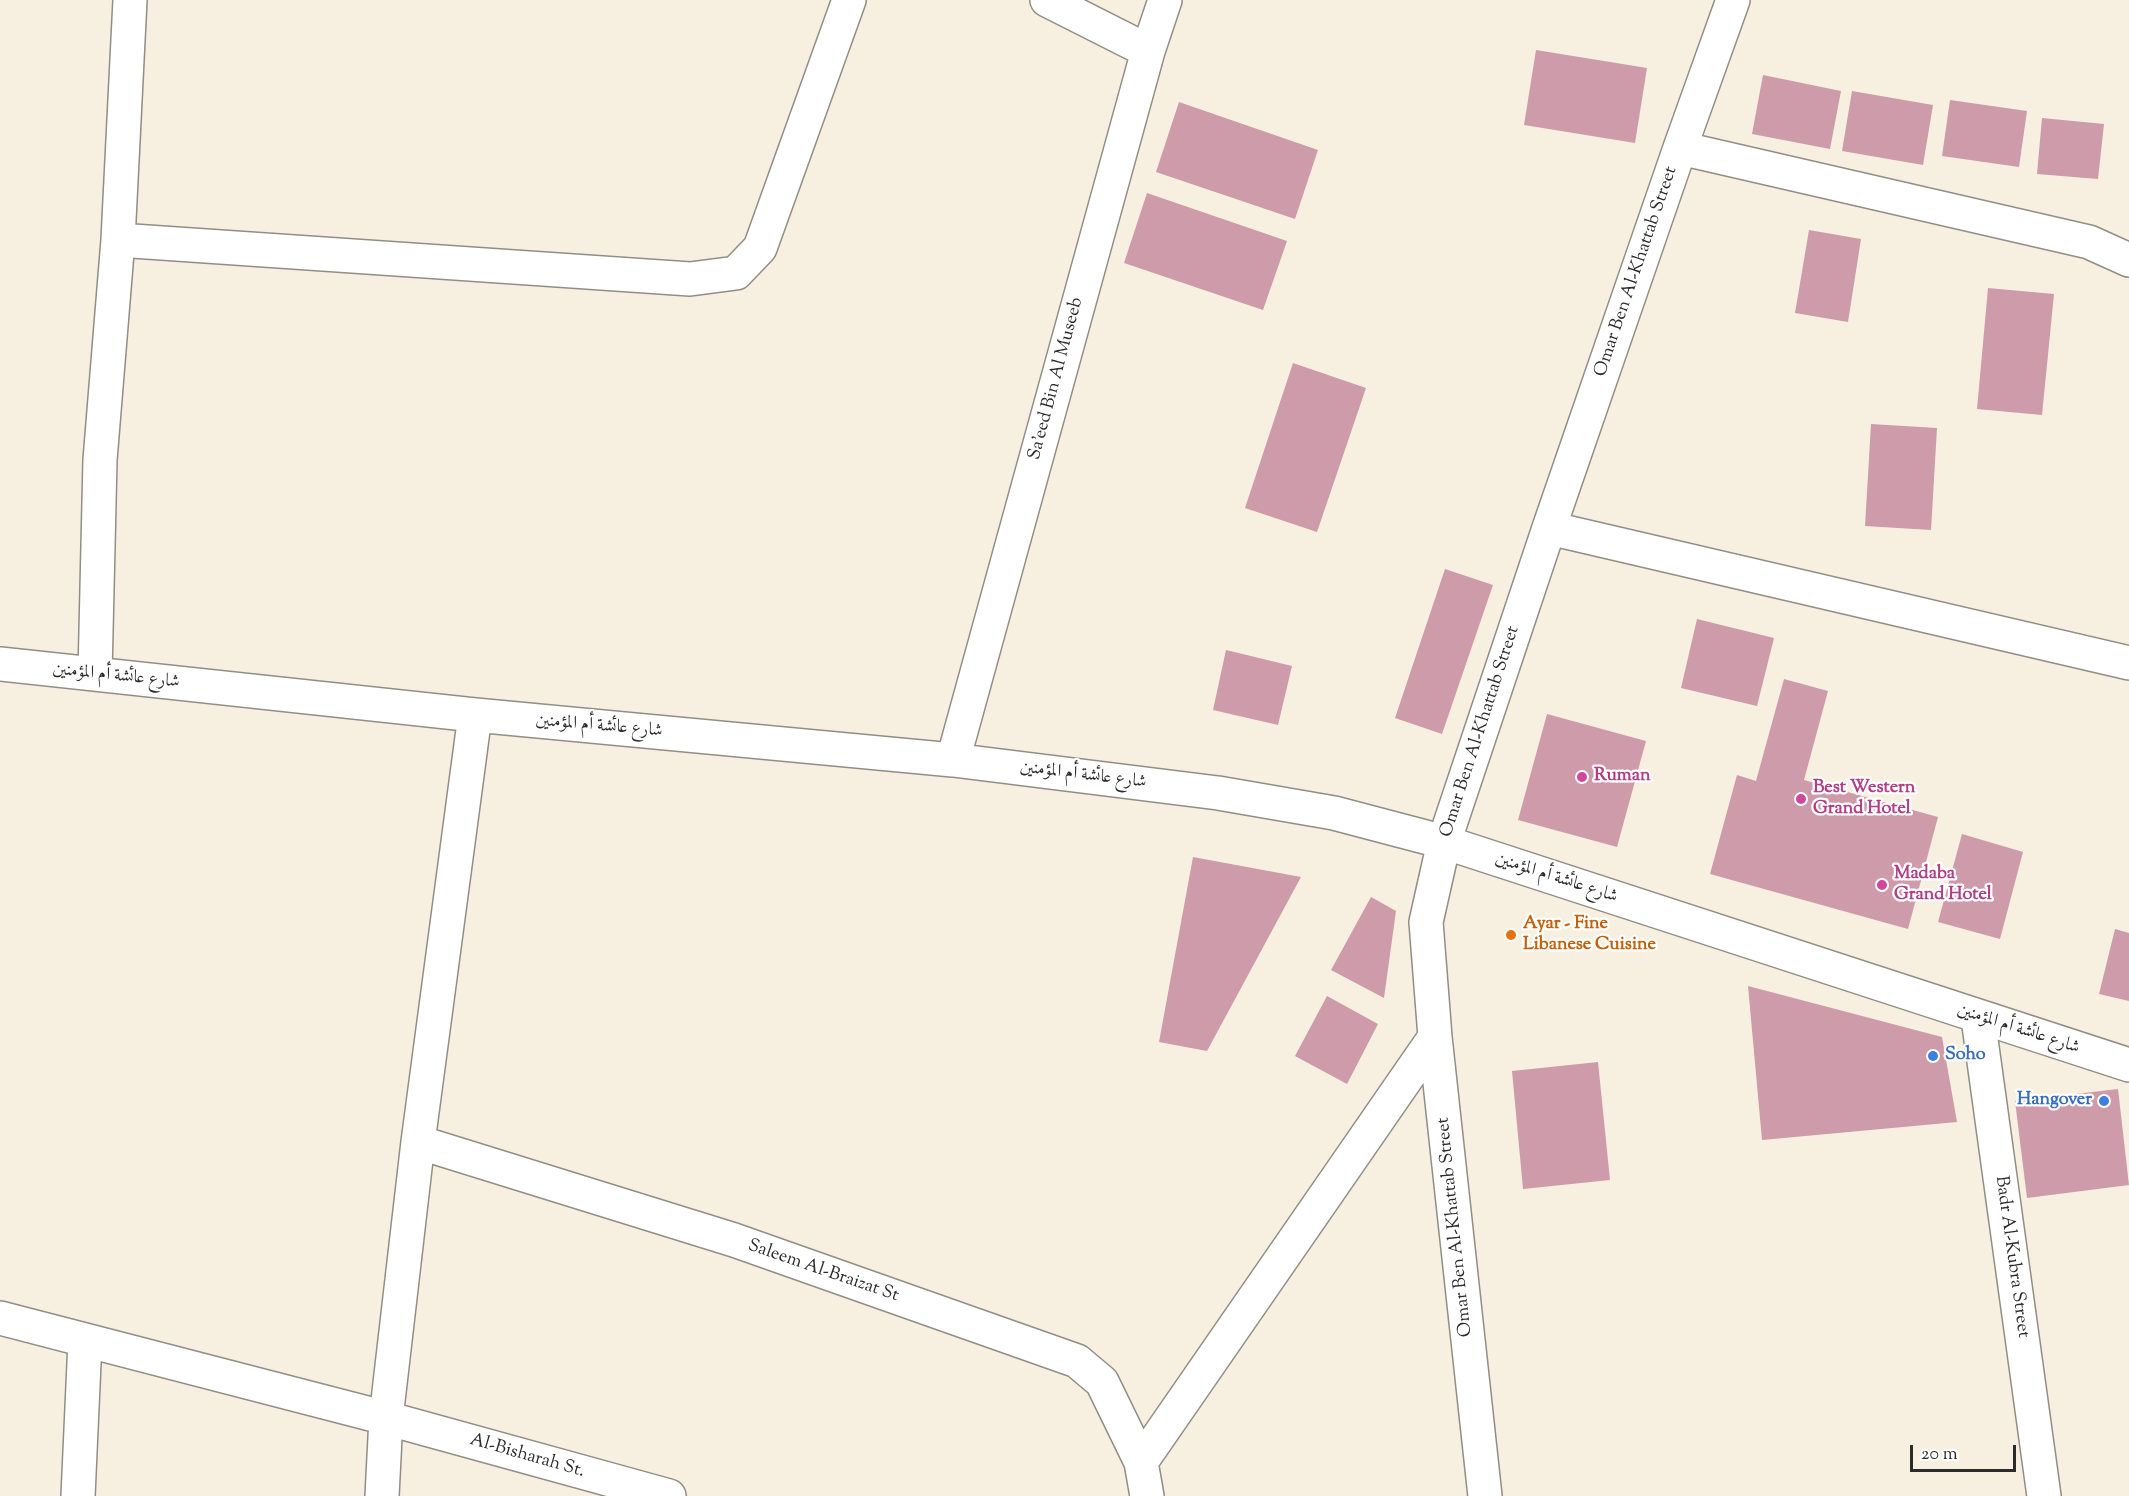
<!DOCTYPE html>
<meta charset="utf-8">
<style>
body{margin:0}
#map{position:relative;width:2129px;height:1496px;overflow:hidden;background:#f7f0e0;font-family:"Sorts Mill Goudy",serif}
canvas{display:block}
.scale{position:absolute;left:1910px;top:1445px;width:106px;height:27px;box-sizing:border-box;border:3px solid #2b2b2b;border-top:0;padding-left:8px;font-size:18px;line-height:21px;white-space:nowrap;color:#2b2b2b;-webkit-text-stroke:4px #fff;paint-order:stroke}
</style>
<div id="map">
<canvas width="2129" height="1496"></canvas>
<div class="scale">20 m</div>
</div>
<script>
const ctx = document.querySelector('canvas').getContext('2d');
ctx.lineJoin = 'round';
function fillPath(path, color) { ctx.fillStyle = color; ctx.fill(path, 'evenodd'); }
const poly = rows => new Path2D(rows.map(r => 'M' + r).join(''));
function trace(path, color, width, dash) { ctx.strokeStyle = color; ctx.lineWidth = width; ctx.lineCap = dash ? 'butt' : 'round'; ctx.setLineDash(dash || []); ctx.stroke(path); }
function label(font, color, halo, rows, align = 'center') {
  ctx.font = font + ' "Sorts Mill Goudy",Amiri,serif'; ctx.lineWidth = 4.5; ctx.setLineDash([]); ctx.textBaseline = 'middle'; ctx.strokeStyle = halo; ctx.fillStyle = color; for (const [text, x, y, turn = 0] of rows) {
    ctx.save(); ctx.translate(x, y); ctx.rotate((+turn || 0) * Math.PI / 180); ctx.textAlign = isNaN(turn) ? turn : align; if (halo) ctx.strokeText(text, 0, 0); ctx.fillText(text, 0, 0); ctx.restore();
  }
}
fillPath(poly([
 [1536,50,1647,68,1635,143,1524,125],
 [1763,75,1841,91,1830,149,1752,134],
 [1852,91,1933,105,1923,165,1842,151],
 [1950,100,2027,111,2019,167,1942,156],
 [1179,102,1318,150,1295,219,1156,172],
 [2042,118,2104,124,2098,179,2037,174],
 [1147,193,1287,241,1263,310,1124,263],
 [1809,230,1861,239,1848,322,1795,313],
 [1988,288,2054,294,2042,415,1977,409],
 [1293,363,1366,388,1317,532,1245,508],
 [1871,424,1937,428,1931,530,1865,526],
 [1445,569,1493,585,1442,734,1395,718],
 [1697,619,1774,638,1757,706,1681,688],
 [1226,650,1292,666,1278,725,1213,710],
 [1784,679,1828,691,1804,780,1938,817,1908,929,1710,874,1737,775,1756,781],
 [1547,714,1646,741,1617,847,1518,820],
 [1962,834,2023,852,2000,939,1938,922],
 [1193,857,1301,877,1207,1051,1159,1042],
 [1371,897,1396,911,1384,998,1331,970],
 [2115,929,2129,933,2129,1001,2099,994],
 [1748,986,1942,1037,1957,1122,1762,1140],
 [1327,996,1378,1024,1347,1084,1295,1056],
 [1598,1062,1610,1180,1523,1189,1512,1071],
 [2118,1089,2129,1185,2027,1198,2015,1101]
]), '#cd9baa');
const minor = poly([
 [1047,0,1148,51],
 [1680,148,2089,242,2129,260],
 [118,240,690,279,736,273,760,248,849,0],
 [1549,528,2129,663],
 [0,664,475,715,953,760,1218,793,1334,813,1444,842,2129,1065],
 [95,674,100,460,118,240,130,0],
 [953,760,1148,51,1165,0],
 [1978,1018,2044,1496],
 [418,1142,734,1240,1077,1361,1102,1382,1141,1462,1147,1496],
 [0,1318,386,1418,669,1496],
 [1141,1462,1435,1037],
 [78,1496,85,1341],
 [382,1496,386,1418,418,1142,475,715],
 [1485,1496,1435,1037,1426,922,1444,842,1549,528,1680,148,1733,0]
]);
trace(minor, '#918e86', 36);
trace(minor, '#fff', 33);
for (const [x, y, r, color] of [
 [1582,777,6,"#d1479c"],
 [1801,799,6,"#d1479c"],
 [1882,885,6,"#d1479c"],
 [1511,935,6,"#e8710a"],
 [1933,1056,6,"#3f7fe0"],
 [2104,1101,6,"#3f7fe0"]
]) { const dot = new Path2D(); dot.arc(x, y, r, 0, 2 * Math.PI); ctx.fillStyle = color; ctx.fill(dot); trace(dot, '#fff', 2); }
label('18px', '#2b2b2b', '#fff', [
 ["Omar Ben Al-Khattab Street",1637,272,-71],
 ["Sa'eed Bin Al Museeb",1057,379,-75],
 ["شارع عائشة أم المؤمنين",116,677,6],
 ["شارع عائشة أم المؤمنين",599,727,5],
 ["Omar Ben Al-Khattab Street",1481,732,-72],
 ["شارع عائشة أم المؤمنين",1083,776,7],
 ["شارع عائشة أم المؤمنين",1556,879,18],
 ["شارع عائشة أم المؤمنين",2018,1030,18],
 ["Omar Ben Al-Khattab Street",1456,1227,-96],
 ["Badr Al-Kubra Street",2011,1257,82],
 ["Saleem Al-Braizat St",823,1272,19],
 ["Al-Bisharah St.",527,1457,16]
]);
label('bold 18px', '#b23c85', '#fff', [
 ["Ruman",1594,777],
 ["Best Western",1813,789],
 ["Grand Hotel",1813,810],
 ["Madaba",1894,875],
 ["Grand Hotel",1894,896]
], 'left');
label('bold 18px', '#c56008', '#fff', [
 ["Ayar - Fine",1523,925],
 ["Libanese Cuisine",1523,946]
], 'left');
label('bold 18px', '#366cbe', '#fff', [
 ["Soho",1945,1056],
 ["Hangover",2092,1101,"right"]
], 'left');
</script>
